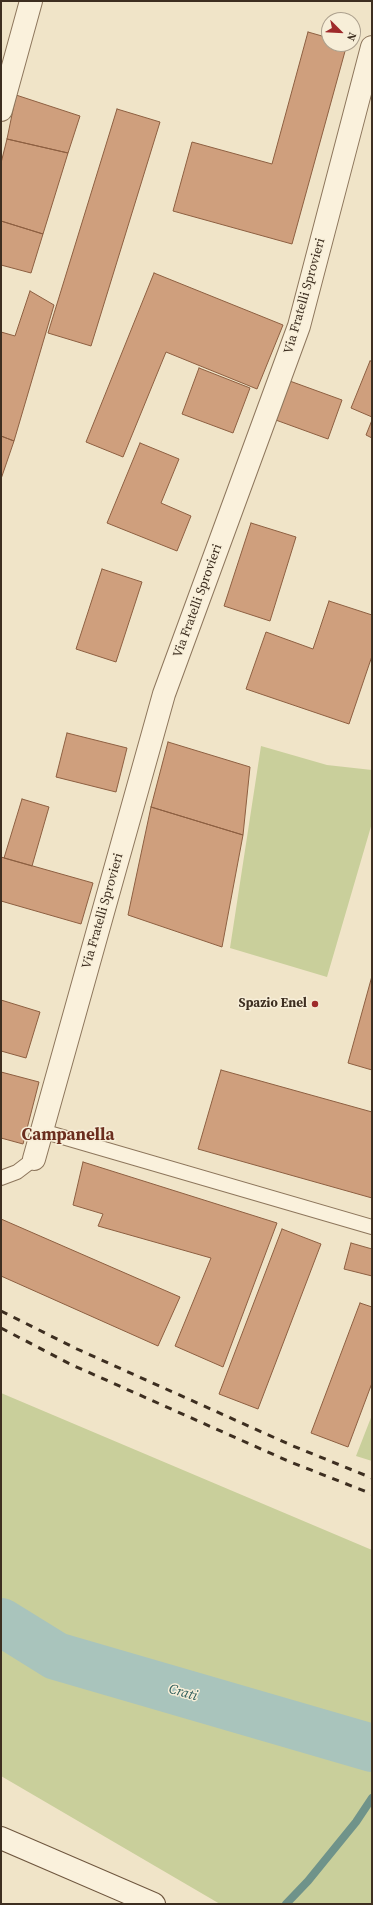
<!DOCTYPE html>
<style>
body{margin:0}
#map{position:relative;width:373px;height:1905px;overflow:hidden;background:#f0e4c8;font-family:"Source Serif 4",serif}
canvas{display:block}
.frame{position:absolute;inset:0;border:2px solid #3d2e20;pointer-events:none}
.north{position:absolute;left:321px;top:12px;width:40px;height:40px;box-sizing:border-box;background:#f7eed8;border:1px solid #ada18e;border-radius:50%;rotate:114deg;font-size:11px;font-weight:700;line-height:16px;text-align:center;color:#3d2e20}
.north::after{content:'';display:block;margin:auto;width:14px;height:18px;background:#9e2a2b;clip-path:polygon(50% 0,100% 100%,50% 72%,0 100%)}
</style>
<div id="map">
<canvas width="373" height="1905"></canvas>
<div class="frame"></div>
<div class="north">N</div>
</div>
<script>
const ctx = document.querySelector('canvas').getContext('2d');
ctx.lineJoin = 'round';
function fillPath(path, color) { ctx.fillStyle = color; ctx.fill(path, 'evenodd'); }
const poly = rows => new Path2D(rows.map(r => 'M' + r).join(''));
function trace(path, color, width, dash) { ctx.strokeStyle = color; ctx.lineWidth = width; ctx.lineCap = dash ? 'butt' : 'round'; ctx.setLineDash(dash || []); ctx.stroke(path); }
function label(font, color, halo, rows, align = 'center') {
  ctx.font = font + ' "Source Serif 4",serif'; ctx.lineWidth = 3; ctx.setLineDash([]); ctx.textBaseline = 'middle'; ctx.strokeStyle = halo; ctx.fillStyle = color; for (const [text, x, y, turn = 0] of rows) {
    ctx.save(); ctx.translate(x, y); ctx.rotate((+turn || 0) * Math.PI / 180); ctx.textAlign = isNaN(turn) ? turn : align; if (halo) ctx.strokeText(text, 0, 0); ctx.fillText(text, 0, 0); ctx.restore();
  }
}
fillPath(poly([
 [261,746,327,765,372,770,372,823,327,977,230,948],
 [1,1393,372,1550,372,1904,220,1904,1,1776],
 [372,1415,372,1461,356,1456]
]), '#c9cf9b');
trace(poly([
 [286,1904,308,1881,356,1822,372,1798]
]), '#6f938a', 8);
trace(poly([
 [1,1622,56,1656,372,1748]
]), '#a9c4bc', 48);
const building = poly([
 [308,32,329,38,329,44,347,44,292,244,173,211,192,142,272,164,308,32],
 [16,95,80,116,68,153,7,139,16,95],
 [117,109,160,122,91,346,48,333,117,109],
 [7,139,68,153,43,234,1,221,1,163,7,139],
 [1,221,43,234,31,273,1,265,1,221],
 [154,273,283,325,257,389,166,352,123,457,86,442,154,273],
 [30,291,54,305,14,441,1,436,1,332,15,336,30,291],
 [370,361,372,361,372,417,351,408,370,361],
 [199,368,250,388,233,433,182,414,199,368],
 [287,380,342,400,328,439,273,419,287,380],
 [372,420,372,438,366,435,372,420],
 [1,436,14,441,1,479,1,436],
 [140,443,179,459,161,503,191,516,177,551,107,523,140,443],
 [251,523,296,537,270,621,224,606,251,523],
 [102,569,142,582,116,662,76,649,102,569],
 [329,601,372,615,372,656,349,724,246,689,266,632,313,649,329,601],
 [67,733,127,748,116,792,56,777,67,733],
 [168,742,250,767,243,835,151,807,168,742],
 [22,799,49,807,32,866,4,858,22,799],
 [151,807,243,835,222,947,128,915,151,807],
 [1,857,93,883,81,924,1,901,1,857],
 [372,976,372,1070,348,1063,372,976],
 [1,1000,40,1012,26,1058,1,1051,1,1000],
 [221,1070,372,1112,372,1198,198,1149,221,1070],
 [1,1072,39,1082,23,1144,1,1138,1,1072],
 [83,1162,277,1223,223,1367,175,1346,211,1258,98,1226,103,1214,73,1205,83,1162],
 [1,1219,180,1297,158,1346,1,1276,1,1219],
 [282,1229,321,1244,258,1409,219,1394,282,1229],
 [351,1243,372,1249,372,1276,344,1269,351,1243],
 [360,1303,372,1307,372,1383,348,1447,311,1433,360,1303]
]);
fillPath(building, '#cf9f7d');
trace(building, '#8d5f41', 1);
const lane = poly([
 [42,1131,372,1227],
 [1,1178,17,1172,34,1159]
]);
const street = poly([
 [1,110,31,1],
 [34,1159,164,694,299,326,372,47]
]);
const secondary = poly([
 [1,1838,154,1904]
]);
trace(lane, '#8d765c', 16);
trace(street, '#8d765c', 24);
trace(secondary, '#6f573f', 24);
trace(lane, '#faf1dc', 14);
trace(street, '#faf1dc', 22);
trace(secondary, '#faf1dc', 22);
trace(poly([
 [1,1311,77,1349,293,1446,372,1478],
 [1,1328,70,1364,288,1461,372,1494]
]), '#3d2e20', 3, [7, 7]);
for (const [x, y, r, color] of [
 [315,1004,4,"#9e2a2b"]
]) { const dot = new Path2D(); dot.arc(x, y, r, 0, 2 * Math.PI); ctx.fillStyle = color; ctx.fill(dot); trace(dot, '#f7eed8', 1.5); }
label('13px', '#3d2e20', '#f7eed8', [
 ["Via Fratelli Sprovieri",305,296,-74],
 ["Via Fratelli Sprovieri",198,601,-70],
 ["Via Fratelli Sprovieri",103,911,-74]
]);
label('bold 13px', '#3d2e20', '#f7eed8', [
 ["Spazio Enel",307,1004]
], 'right');
label('italic 14px', '#2f5d5a', '#f7eed8', [
 ["Crati",183,1693,16]
]);
label('bold 17px', '#6b2e1e', '#f7eed8', [
 ["Campanella",68,1136]
]);
</script>
